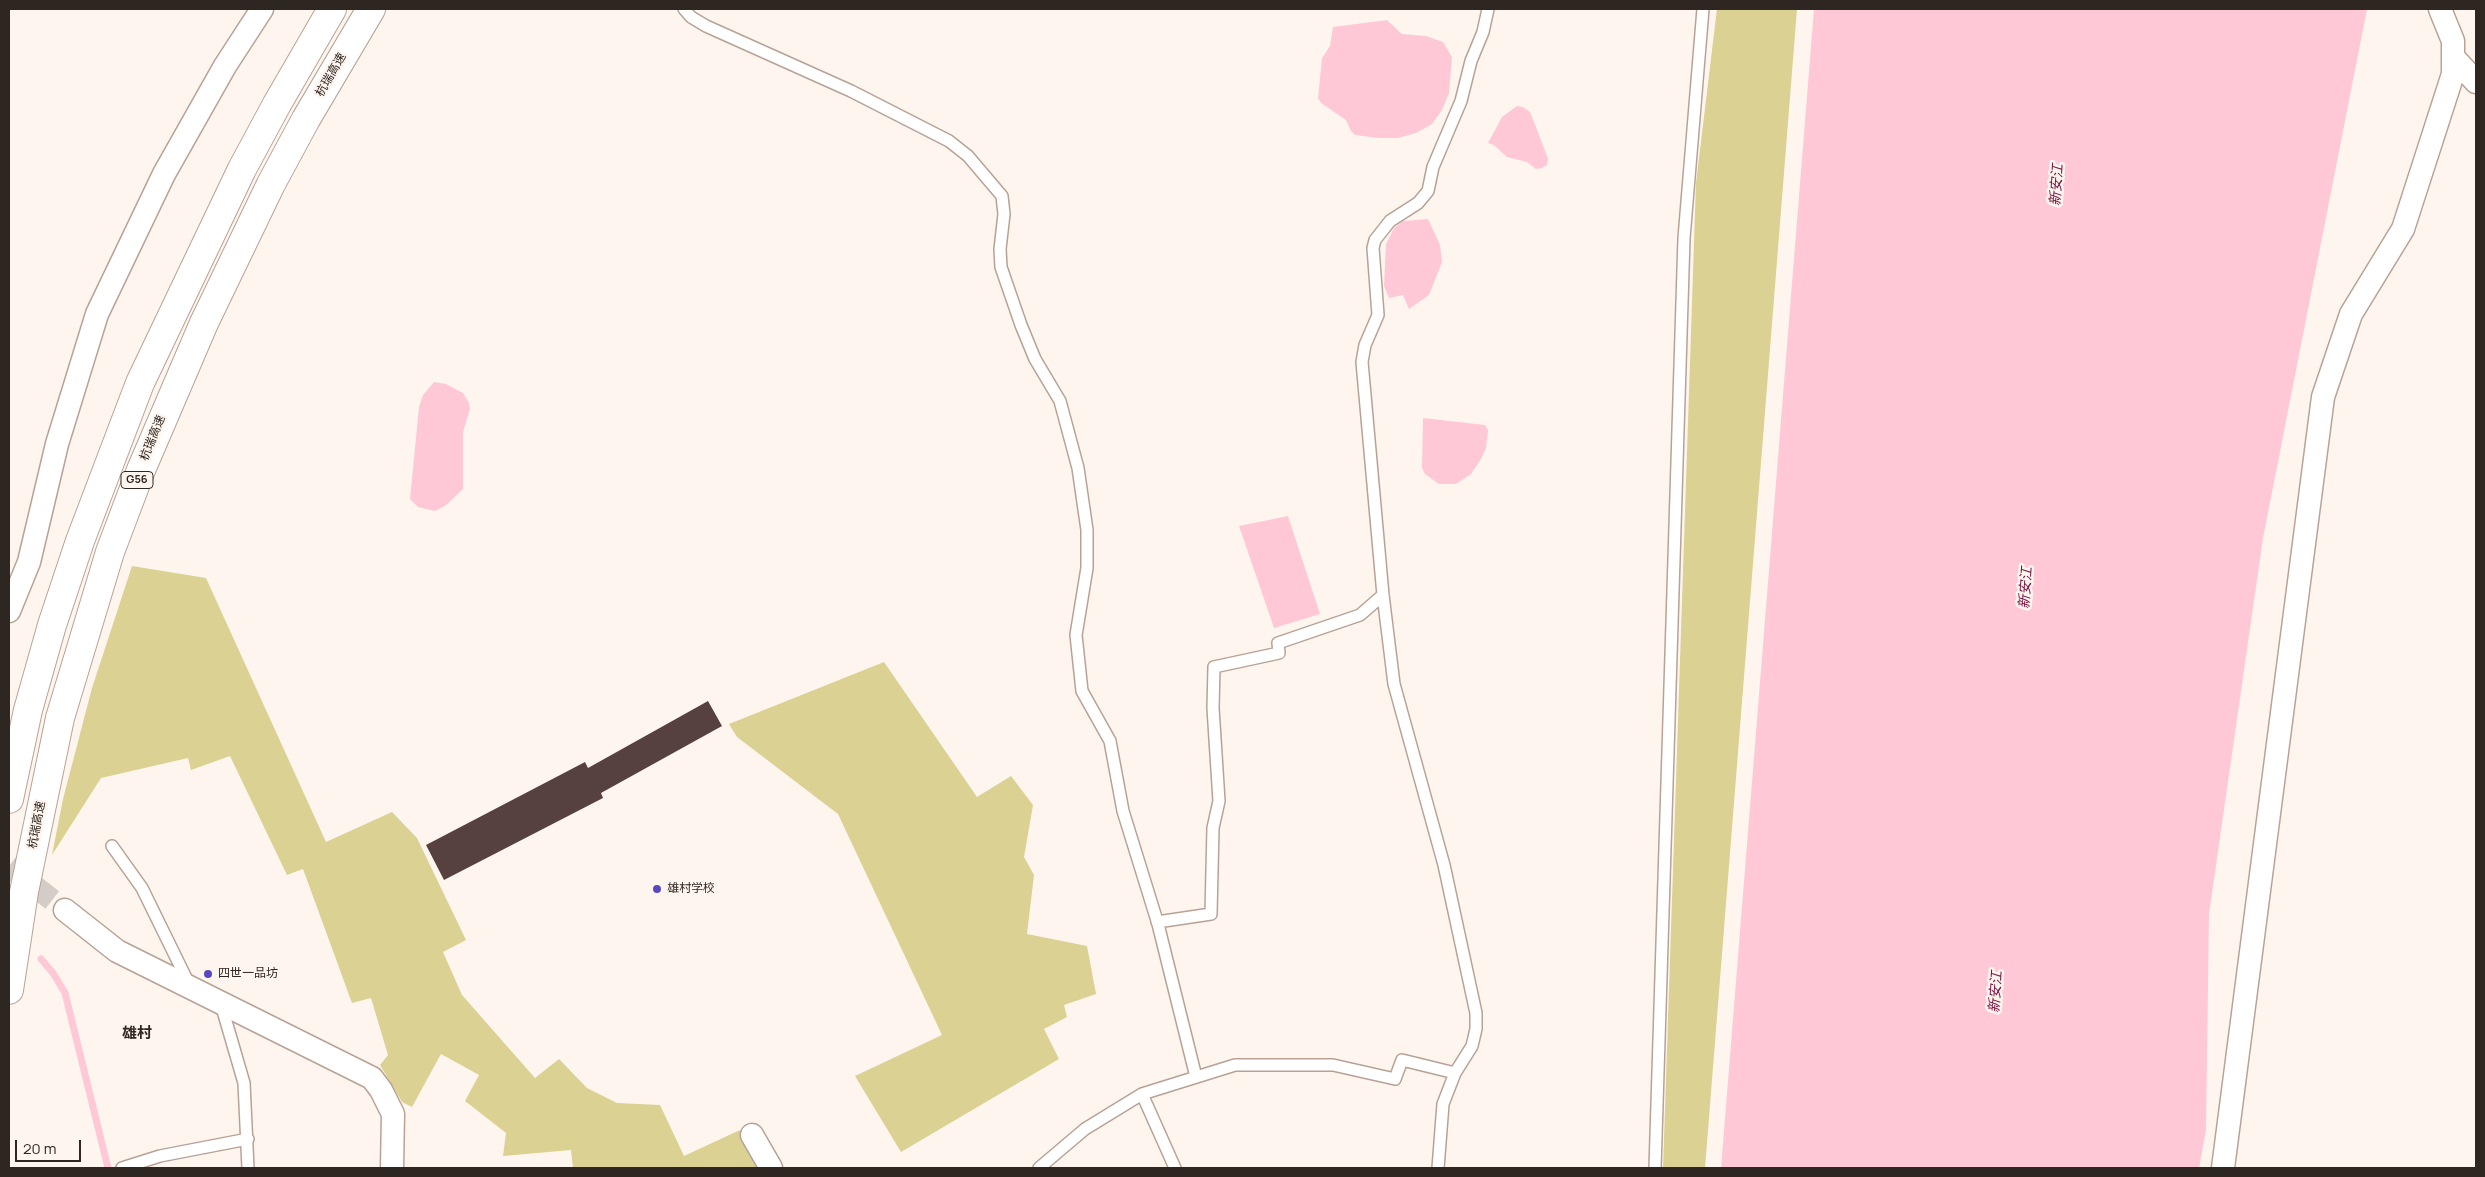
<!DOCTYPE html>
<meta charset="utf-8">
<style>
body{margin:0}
#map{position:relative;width:2485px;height:1177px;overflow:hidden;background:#fef5ef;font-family:Manrope,sans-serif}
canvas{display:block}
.frame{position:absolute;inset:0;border:10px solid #2e2621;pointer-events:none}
.scale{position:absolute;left:15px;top:1140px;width:66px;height:22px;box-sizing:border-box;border:2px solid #2e2621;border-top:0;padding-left:6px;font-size:15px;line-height:18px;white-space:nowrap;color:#2e2621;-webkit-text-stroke:4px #fef5ef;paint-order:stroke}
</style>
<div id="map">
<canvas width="2485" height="1177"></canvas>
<div class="frame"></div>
<div class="scale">20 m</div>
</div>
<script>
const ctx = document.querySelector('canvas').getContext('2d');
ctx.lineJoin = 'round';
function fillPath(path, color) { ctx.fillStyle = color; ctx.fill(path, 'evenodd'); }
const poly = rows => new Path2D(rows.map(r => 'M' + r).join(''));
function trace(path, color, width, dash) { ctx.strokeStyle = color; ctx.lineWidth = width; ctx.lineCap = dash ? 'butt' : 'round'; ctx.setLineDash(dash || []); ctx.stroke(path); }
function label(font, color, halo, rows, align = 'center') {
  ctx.font = font + ' Manrope,"Noto Sans SC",sans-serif'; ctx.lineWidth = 5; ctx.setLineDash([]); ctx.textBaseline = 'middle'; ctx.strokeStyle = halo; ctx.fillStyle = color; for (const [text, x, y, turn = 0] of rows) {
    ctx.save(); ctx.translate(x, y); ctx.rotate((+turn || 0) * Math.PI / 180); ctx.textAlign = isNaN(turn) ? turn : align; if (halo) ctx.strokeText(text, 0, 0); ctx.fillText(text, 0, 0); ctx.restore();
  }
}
fillPath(poly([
 [1717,9,1797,9,1705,1168,1663,1168,1696,183],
 [132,566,206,578,326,842,392,812,417,838,466,940,443,952,462,995,535,1078,559,1059,587,1088,617,1103,660,1105,684,1156,740,1130,762,1168,573,1168,571,1150,503,1156,506,1133,465,1101,479,1075,441,1054,412,1107,402,1102,380,1065,388,1055,371,998,352,1003,303,869,287,875,230,756,191,770,188,758,101,778,52,855,63,799,92,688],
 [884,662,977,797,1011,776,1033,805,1024,857,1034,875,1027,934,1087,946,1096,994,1064,1005,1067,1017,1044,1029,1059,1059,901,1152,855,1076,942,1035,838,814,737,737,729,724]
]), '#dad193');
fillPath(poly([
 [1814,9,2367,9,2263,538,2209,914,2206,1130,2199,1168,1721,1168],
 [1387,20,1402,34,1426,36,1443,42,1452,57,1449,93,1442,110,1432,124,1416,133,1398,138,1379,138,1355,135,1351,131,1346,120,1321,103,1318,98,1322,58,1330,46,1333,27],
 [1517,106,1523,107,1530,112,1536,127,1548,159,1547,165,1542,168,1536,169,1527,162,1507,157,1494,145,1488,143,1502,117],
 [1428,219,1440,245,1442,262,1429,295,1409,309,1403,295,1389,298,1384,286,1386,244,1394,228,1403,221],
 [434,382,446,384,463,393,469,403,470,409,463,432,463,489,445,506,435,511,418,507,410,499,419,407,423,395],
 [1423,418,1485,425,1488,430,1486,448,1481,459,1471,474,1456,484,1439,484,1425,474,1422,468],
 [1288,516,1320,614,1274,628,1239,526]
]), '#fec8d7');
trace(poly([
 [41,959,53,973,65,993,108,1168]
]), '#fec8d7', 7);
fillPath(poly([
 [708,701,722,726,601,793,603,798,444,880,426,845,585,762,588,768]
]), '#57413e');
trace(poly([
 [9,866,65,910]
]), '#d4ccc6', 22, [22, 11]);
const lane = poly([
 [684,9,691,17,706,26,851,91,949,141,968,156,1002,196,1004,214,1000,249,1001,267,1021,325,1035,359,1060,401,1078,468,1087,530,1087,568,1076,635,1082,691,1110,741,1123,811,1158,924,1196,1077],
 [112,846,142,888,189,984],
 [1157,922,1211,914,1213,828,1219,801,1213,708,1214,667,1279,653,1278,643,1360,615,1383,595],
 [221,1004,244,1083,248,1168],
 [1142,1094,1175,1168],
 [122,1168,160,1156,248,1139],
 [1039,1168,1085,1129,1142,1094,1235,1065,1333,1065,1395,1079,1402,1060,1455,1073],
 [1438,1168,1443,1104,1455,1073,1472,1046,1476,1029,1476,1013,1444,865,1394,684,1383,595,1362,362,1365,345,1378,315,1373,248,1375,240,1390,221,1418,203,1428,191,1433,167,1461,101,1471,61,1483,32,1488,9],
 [1655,1168,1684,238,1703,9]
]);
const street = poly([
 [2454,58,2476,82],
 [9,611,29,562,57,444,97,314,164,174,225,66,262,9],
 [65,910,117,951,372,1078,381,1090,393,1114,392,1168],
 [752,1135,771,1168],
 [2223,1168,2323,397,2351,314,2403,229,2453,74,2453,41,2440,9]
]);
const highway = poly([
 [9,799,28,710,52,625,80,541,140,383,242,169,277,104,332,9],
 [9,990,24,892,60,718,110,552,141,470,204,323,271,184,306,119,371,9]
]);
trace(lane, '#b8a295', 14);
trace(street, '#b8a295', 25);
trace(highway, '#b8a295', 30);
trace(lane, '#fff', 11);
trace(street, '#fff', 22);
trace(highway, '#fff', 28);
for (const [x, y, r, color] of [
 [657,889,5,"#5a48c1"],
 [208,974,5,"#5a48c1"]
]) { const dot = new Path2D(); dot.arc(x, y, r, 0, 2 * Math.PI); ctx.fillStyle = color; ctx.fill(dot); trace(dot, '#fef5ef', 2); }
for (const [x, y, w] of [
 [137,480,32]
]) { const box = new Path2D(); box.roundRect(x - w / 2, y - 8.5, w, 17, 4); ctx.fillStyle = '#fef5ef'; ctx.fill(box); trace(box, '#2e2621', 1); }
label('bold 11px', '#2e2621', null, [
 ["G56",137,480]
]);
label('12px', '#2e2621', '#fef5ef', [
 ["杭瑞高速",331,75,-60],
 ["杭瑞高速",153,438,-68],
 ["杭瑞高速",37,825,-79]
]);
label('12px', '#2e2621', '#fef5ef', [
 ["雄村学校",667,889],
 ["四世一品坊",218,974]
], 'left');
label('italic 14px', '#76123e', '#fef5ef', [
 ["新安江",2057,185,-86],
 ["新安江",2026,588,-86],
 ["新安江",1996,992,-86]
]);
label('bold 15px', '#2e2621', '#fef5ef', [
 ["雄村",137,1034]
]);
</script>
